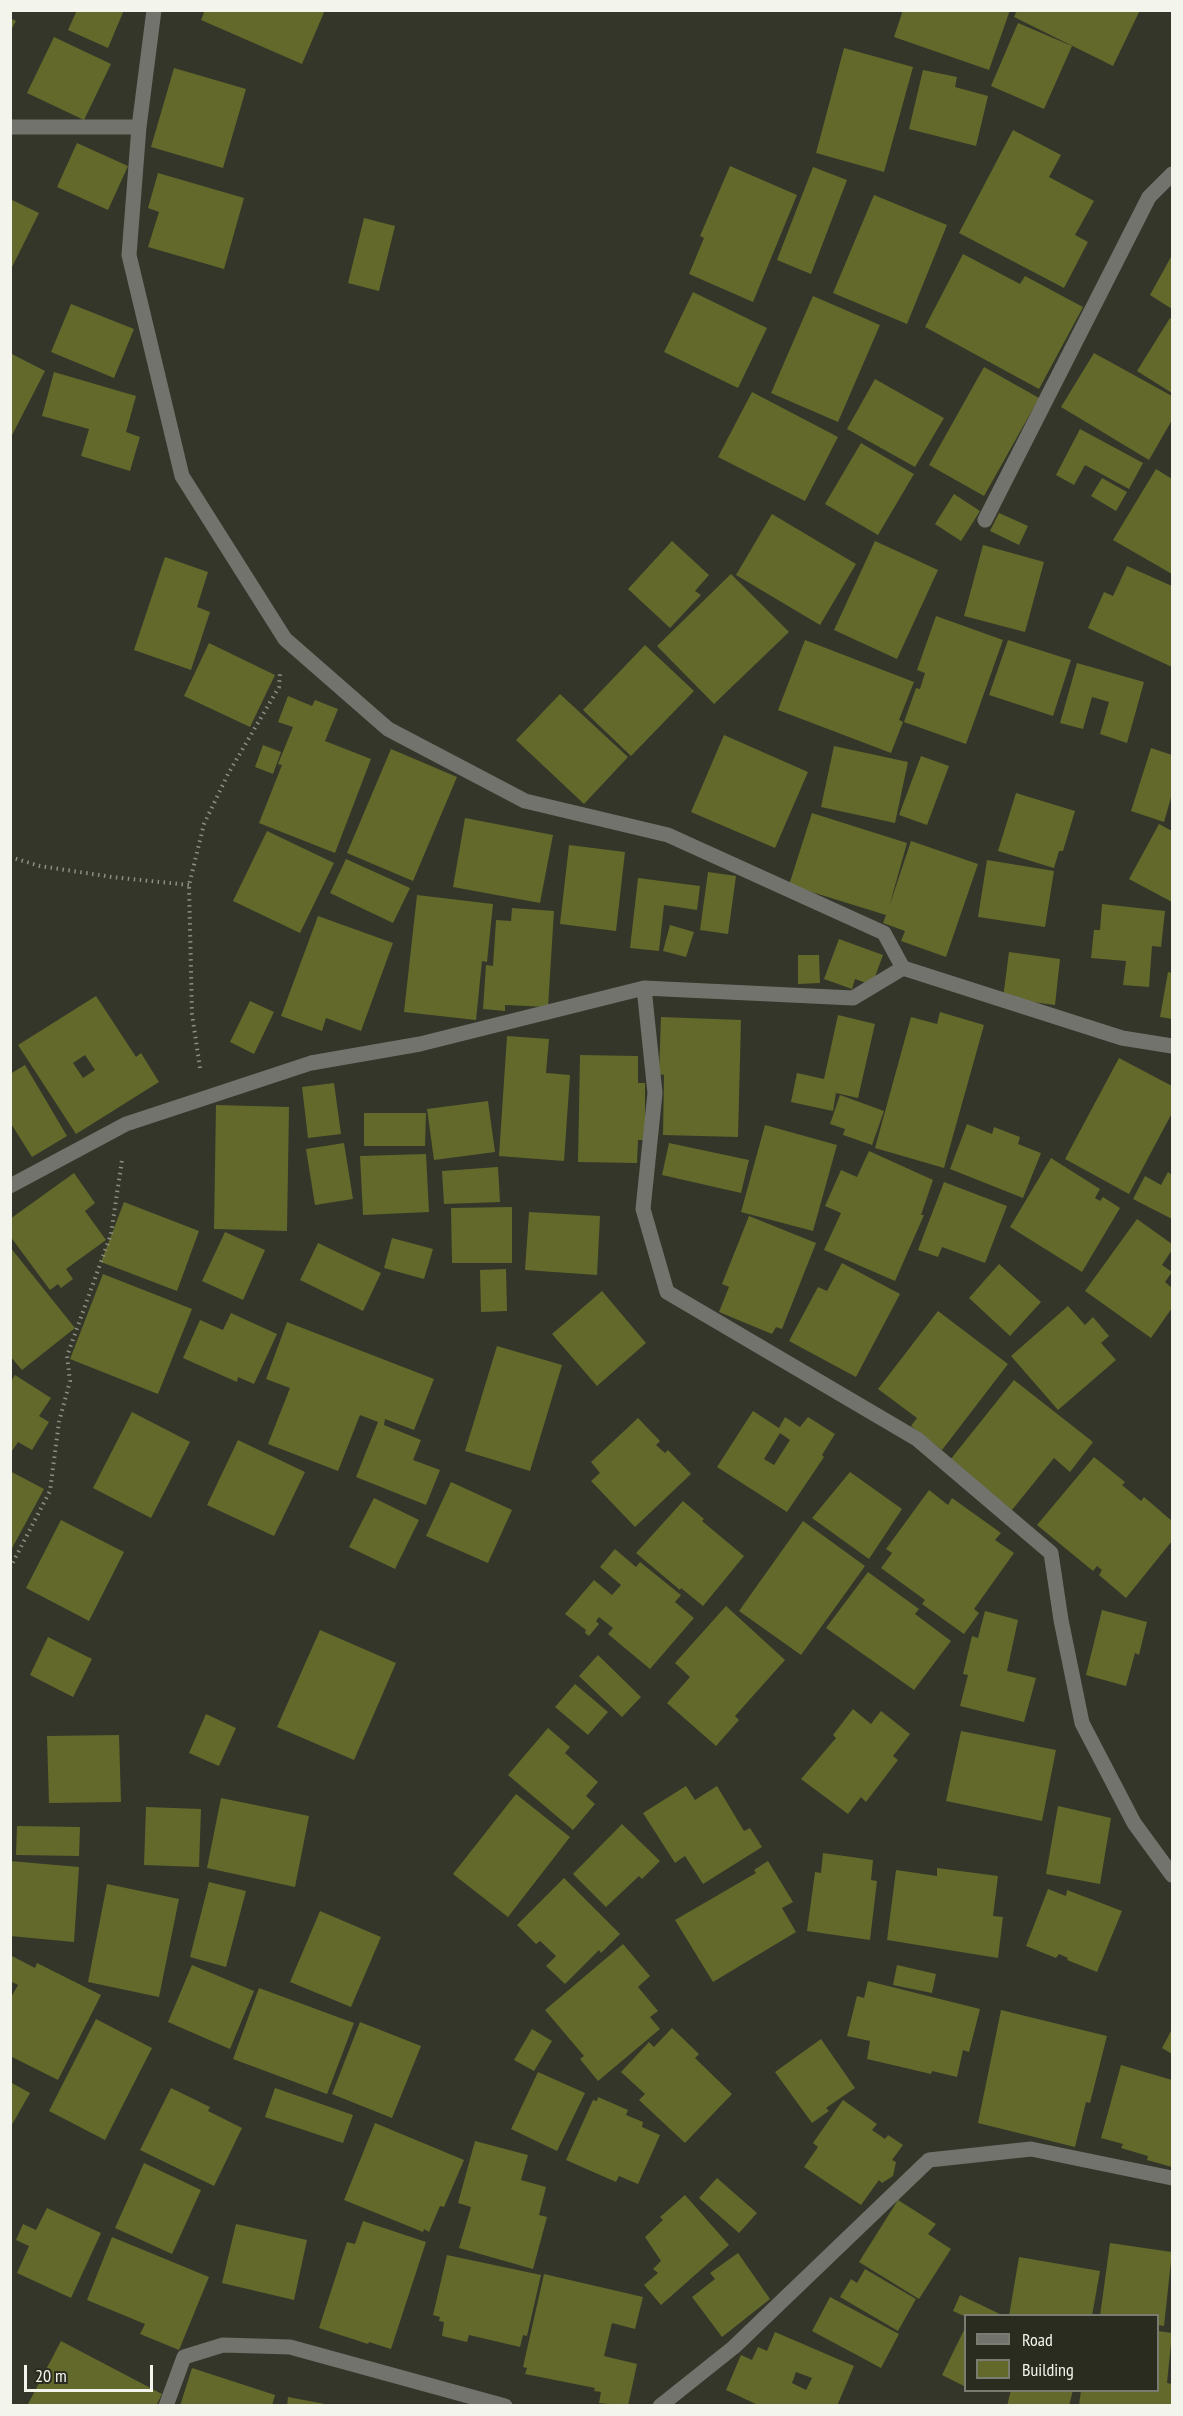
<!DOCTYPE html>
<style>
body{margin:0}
#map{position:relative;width:1183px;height:2416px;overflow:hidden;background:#34362a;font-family:"PT Sans Narrow",sans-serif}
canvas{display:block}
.frame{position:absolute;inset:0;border:12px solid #f3f5ed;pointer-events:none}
.legend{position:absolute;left:964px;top:2314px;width:195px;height:78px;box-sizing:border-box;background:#2a2c20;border:2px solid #7a7c72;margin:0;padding:8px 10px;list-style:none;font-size:18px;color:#f3f5ed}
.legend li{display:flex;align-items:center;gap:12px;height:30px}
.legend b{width:30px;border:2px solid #7a7c72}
.scale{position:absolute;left:24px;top:2365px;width:129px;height:27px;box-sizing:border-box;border:3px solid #f3f5ed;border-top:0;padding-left:8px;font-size:18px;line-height:21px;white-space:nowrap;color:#f3f5ed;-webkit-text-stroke:4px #2a2c20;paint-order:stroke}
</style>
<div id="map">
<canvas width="1183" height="2416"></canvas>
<div class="frame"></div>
<ul class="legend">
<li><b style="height:8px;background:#72736d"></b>Road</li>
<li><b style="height:16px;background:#62692a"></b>Building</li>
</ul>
<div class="scale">20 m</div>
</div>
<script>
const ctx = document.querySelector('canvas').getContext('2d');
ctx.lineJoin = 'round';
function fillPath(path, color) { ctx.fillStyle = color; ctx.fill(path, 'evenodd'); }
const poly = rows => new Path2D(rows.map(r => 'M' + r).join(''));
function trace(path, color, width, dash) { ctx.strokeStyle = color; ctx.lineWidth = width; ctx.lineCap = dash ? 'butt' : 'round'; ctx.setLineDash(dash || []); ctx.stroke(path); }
fillPath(poly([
 [77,10,124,10,108,48,68,30],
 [205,10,325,10,302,64,201,20],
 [903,10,1010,10,989,70,894,37],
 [1017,10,1140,10,1113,66,1014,17],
 [10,18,16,21,10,32],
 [1018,23,1072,46,1044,109,991,86],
 [54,37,111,64,84,120,27,93],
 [844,48,913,67,884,172,816,153],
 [174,68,246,89,223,168,151,147],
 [923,70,957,77,955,87,988,96,976,146,909,129],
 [1013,130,1061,155,1049,177,1094,201,1075,235,1088,242,1064,288,959,233],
 [77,143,128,166,108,210,57,187],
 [730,166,797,195,753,302,689,274,704,238,700,236],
 [813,167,847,180,811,274,777,260],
 [158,173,244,198,224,269,148,247,159,212,148,208],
 [874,195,947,225,907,324,833,293],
 [10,199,39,213,10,271],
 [364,218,395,226,379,291,348,283],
 [963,254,1020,284,1025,276,1083,307,1039,389,925,327],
 [1172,255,1172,309,1150,295],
 [693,292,767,328,738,388,664,352],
 [813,296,880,325,838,422,771,393],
 [71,304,134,329,114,378,51,352],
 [1170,318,1172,319,1172,393,1137,371],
 [10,353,45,371,10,439],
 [1094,353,1172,396,1172,420,1149,460,1061,407],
 [984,367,1039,398,984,496,929,465],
 [54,372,136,396,126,432,140,437,130,471,81,456,89,429,42,416],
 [875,379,944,418,915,467,847,429],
 [752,392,838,437,805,501,718,457],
 [1080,429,1143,463,1129,489,1085,465,1074,485,1056,475],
 [861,443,914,474,878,535,825,504],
 [1156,469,1172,479,1172,574,1113,540],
 [1102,478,1127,492,1116,511,1091,496],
 [954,494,980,511,961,541,935,524],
 [999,513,1028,526,1019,545,990,531],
 [772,514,856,564,820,625,736,575],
 [672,541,709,575,695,591,701,595,670,628,628,589],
 [875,541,938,570,897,659,834,630],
 [983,545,1044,562,1025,632,964,616],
 [165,557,208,572,197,607,210,612,191,670,134,650],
 [1127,566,1172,586,1172,667,1088,628,1104,592,1113,596],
 [731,574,789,632,714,704,657,646],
 [936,616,1003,640,966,744,904,722,916,688,920,689,925,673,917,670],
 [805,640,914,682,899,720,903,722,891,753,778,710],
 [1008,640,1071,660,1053,716,989,695],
 [209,643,275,675,250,727,184,696],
 [645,645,694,691,631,756,583,710],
 [1077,663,1144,682,1127,743,1100,734,1109,702,1092,697,1083,729,1060,723],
 [560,694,628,757,584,804,516,740],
 [288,696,312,706,315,700,338,709,325,741,371,759,335,853,259,823,282,765,278,764,293,727,278,722],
 [724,735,808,772,775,848,691,812],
 [263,745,281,752,273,774,255,767],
 [834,746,908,762,895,823,821,807],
 [1151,748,1172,755,1172,794,1164,822,1131,811],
 [391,749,457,777,413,881,347,853],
 [921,756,949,766,927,825,899,815],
 [1016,793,1075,811,1063,851,1059,851,1054,868,998,851],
 [812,813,907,843,889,907,911,841,978,864,946,957,901,941,905,931,883,923,886,915,789,885],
 [465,818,553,835,540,903,453,887],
 [1159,824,1172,831,1172,902,1129,879],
 [267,831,334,863,300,933,233,901],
 [569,845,625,852,616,931,560,924],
 [346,859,410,888,393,923,330,893],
 [987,860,1054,871,1045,927,978,917],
 [708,872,736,876,728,934,700,930],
 [638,878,700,886,697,910,664,905,659,951,630,948],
 [417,895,493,904,487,962,482,961,476,1020,404,1012],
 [1102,904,1165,911,1161,947,1152,946,1149,987,1123,985,1126,961,1091,958,1094,930,1100,930],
 [512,908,554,911,548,1007,505,1005,505,1011,483,1009,486,965,493,966,496,920,511,921],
 [318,916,393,943,361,1031,326,1018,322,1031,281,1016],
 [670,925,694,932,686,957,663,951],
 [839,939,883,955,872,985,855,979,852,989,824,979],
 [1009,952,1060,959,1055,1005,1003,998],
 [798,955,819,955,820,983,798,984],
 [1168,972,1172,973,1172,1019,1160,1017],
 [96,996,136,1057,141,1053,159,1082,76,1134,18,1045],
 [85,1055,95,1070,83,1078,73,1063],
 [250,1001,274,1012,254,1054,230,1042],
 [940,1012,984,1025,944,1168,875,1148,911,1017,937,1024],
 [838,1015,875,1024,858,1098,836,1093,833,1111,791,1102,797,1073,824,1079],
 [661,1017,741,1020,738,1137,663,1135,664,1075,659,1074],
 [507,1036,549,1039,546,1073,570,1075,564,1161,499,1156],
 [580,1055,638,1056,638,1083,645,1083,645,1140,638,1140,637,1163,578,1162],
 [1119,1058,1172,1086,1172,1113,1129,1194,1065,1159],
 [25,1065,67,1136,32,1157,10,1122,10,1074],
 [334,1083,341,1134,308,1138,302,1087],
 [840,1095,884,1111,872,1145,843,1135,845,1129,830,1124],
 [488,1101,495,1152,434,1160,427,1109],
 [216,1105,289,1107,287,1231,214,1229],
 [364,1113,426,1113,425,1146,364,1146],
 [967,1124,992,1134,994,1127,1020,1137,1018,1144,1041,1153,1023,1198,950,1169],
 [765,1125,837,1145,813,1231,741,1212],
 [344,1143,353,1199,315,1205,306,1149],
 [669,1143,749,1160,741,1193,662,1175],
 [869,1151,933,1180,921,1215,924,1215,895,1281,824,1250,841,1213,825,1206,841,1170,857,1177],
 [426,1154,429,1212,363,1215,360,1156],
 [1051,1158,1100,1189,1095,1198,1100,1201,1103,1197,1120,1208,1082,1272,1010,1227],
 [498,1167,500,1202,444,1204,442,1171],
 [1168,1172,1172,1175,1172,1219,1133,1199,1145,1176,1161,1185],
 [74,1173,95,1203,85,1211,106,1240,66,1269,73,1279,61,1288,58,1284,50,1290,10,1236,10,1219],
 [944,1182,1007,1206,985,1263,942,1247,938,1257,918,1250],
 [124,1202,199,1231,177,1291,101,1262],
 [512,1207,512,1263,452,1263,451,1208],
 [529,1212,600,1216,597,1275,525,1270],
 [749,1216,816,1243,782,1329,776,1327,772,1334,719,1312,729,1287,722,1284],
 [1137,1219,1172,1244,1172,1250,1162,1265,1172,1272,1165,1282,1172,1288,1172,1308,1151,1338,1085,1291],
 [225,1232,265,1250,243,1300,202,1281],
 [392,1238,433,1249,424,1279,384,1268],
 [318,1243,381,1273,363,1311,300,1280],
 [10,1247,75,1328,22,1370,10,1356],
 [842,1263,900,1294,856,1377,789,1341,818,1287,827,1291],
 [999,1264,1041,1302,1010,1336,969,1298],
 [506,1269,507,1311,481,1312,480,1270],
 [103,1274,192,1309,158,1394,70,1359],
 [602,1291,646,1343,597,1386,552,1334],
 [1068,1306,1085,1325,1093,1317,1109,1336,1101,1343,1116,1360,1058,1410,1011,1356],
 [938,1311,1008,1364,942,1450,911,1426,917,1418,878,1389],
 [231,1313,277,1334,254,1384,238,1377,237,1382,183,1358,200,1320,223,1330],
 [287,1322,434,1379,414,1430,385,1419,384,1425,421,1440,413,1460,440,1470,426,1505,356,1477,378,1422,360,1415,338,1471,268,1444,290,1388,266,1379],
 [497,1346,562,1365,530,1471,465,1451],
 [15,1375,51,1398,39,1416,49,1422,32,1450,18,1442,10,1454,10,1383],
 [1014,1380,1093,1442,1070,1472,1054,1458,1012,1510,950,1460],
 [753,1411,779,1428,785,1417,800,1427,808,1417,835,1434,822,1455,824,1457,787,1512,717,1467],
 [780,1433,790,1440,774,1465,764,1459],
 [132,1412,190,1442,151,1518,93,1488],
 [638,1418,660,1441,656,1445,665,1453,668,1450,691,1474,635,1527,591,1481,600,1473,591,1462],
 [238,1440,305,1472,274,1536,207,1505],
 [1094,1457,1125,1482,1122,1485,1141,1501,1144,1497,1172,1521,1172,1541,1126,1598,1099,1575,1102,1570,1097,1566,1093,1571,1037,1525],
 [10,1471,44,1489,10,1552],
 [850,1472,902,1509,869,1559,812,1518],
 [451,1482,512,1510,488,1563,426,1536],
 [929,1490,948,1505,952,1498,1001,1533,995,1540,1014,1553,974,1609,979,1613,964,1634,922,1604,925,1600,881,1568,892,1553,886,1549],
 [374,1498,419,1520,395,1569,349,1547],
 [683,1501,704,1519,702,1521,744,1556,703,1606,681,1588,680,1590,636,1553],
 [61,1520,124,1552,89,1621,26,1588],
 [803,1521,865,1566,801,1655,739,1611],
 [615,1549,636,1567,640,1562,681,1595,675,1602,694,1618,650,1669,608,1634,613,1628,599,1617,596,1621,599,1624,589,1636,585,1633,586,1630,565,1614,594,1580,612,1595,621,1585,600,1567],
 [868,1572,919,1609,915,1614,951,1641,914,1690,826,1628],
 [726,1606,785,1660,735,1716,739,1720,716,1746,667,1703,690,1677,675,1663],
 [1102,1610,1147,1622,1139,1655,1135,1653,1126,1686,1086,1675],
 [985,1611,1018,1620,1007,1671,1036,1678,1024,1722,960,1706,968,1675,963,1674,972,1636,978,1638],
 [320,1630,396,1663,354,1760,277,1727],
 [48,1637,92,1659,73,1697,30,1675],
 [598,1655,641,1697,622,1717,579,1676],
 [575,1684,608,1712,588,1735,555,1707],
 [853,1709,871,1724,881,1711,910,1734,893,1756,898,1760,866,1802,861,1797,848,1814,801,1779,836,1738,833,1735],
 [206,1714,236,1728,219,1766,189,1753],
 [548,1728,570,1747,565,1753,598,1782,586,1796,595,1804,573,1830,508,1775],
 [961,1731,1056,1750,1042,1821,946,1801],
 [119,1735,121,1802,49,1803,47,1736],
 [686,1786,695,1800,717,1786,744,1831,750,1828,762,1847,703,1884,685,1856,675,1863,643,1813],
 [516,1794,570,1837,508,1917,453,1874],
 [221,1798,309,1816,295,1887,207,1868],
 [1058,1806,1111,1818,1100,1884,1046,1874],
 [146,1807,201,1809,199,1867,144,1865],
 [622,1824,660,1861,642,1879,639,1876,606,1907,573,1874],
 [17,1826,80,1827,79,1856,16,1855],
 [823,1853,873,1860,871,1880,877,1881,870,1940,807,1931,815,1872,821,1873],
 [10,1861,79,1867,74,1942,10,1936],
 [768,1861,793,1902,782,1908,796,1932,713,1982,675,1920,756,1873,754,1870],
 [937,1868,998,1876,993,1916,1003,1917,998,1958,887,1940,896,1870,937,1876],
 [564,1878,620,1934,601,1953,599,1950,565,1984,546,1966,556,1956,540,1941,536,1944,517,1925],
 [209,1882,246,1891,226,1967,190,1957],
 [107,1884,179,1899,159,1997,88,1982],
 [1048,1889,1066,1896,1067,1890,1122,1911,1097,1972,1067,1960,1068,1958,1059,1954,1056,1958,1026,1946],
 [320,1911,381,1937,351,2007,290,1982],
 [623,1944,650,1976,638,1987,658,2011,650,2017,660,2029,598,2081,580,2059,584,2056,545,2010],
 [10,1955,35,1968,37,1963,101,1995,58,2080,10,2056,10,1999,18,1985,10,1981],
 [192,1965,254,1991,230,2049,168,2022],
 [897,1965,936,1974,932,1993,893,1985],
 [868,1981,980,2009,969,2052,963,2050,957,2077,932,2071,931,2074,867,2059,870,2041,847,2036,857,1996,864,1998],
 [259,1988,354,2023,327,2094,233,2059],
 [1001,2010,1107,2036,1090,2103,1086,2102,1075,2147,978,2123],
 [96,2019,152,2048,105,2140,49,2111],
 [360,2022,421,2046,392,2118,332,2094],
 [672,2028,699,2054,695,2058,732,2094,685,2143,639,2100,645,2094,621,2072,649,2042,654,2047],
 [532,2029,552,2041,534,2071,514,2060],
 [1172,2029,1172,2054,1162,2048],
 [821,2039,855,2088,826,2108,829,2111,812,2123,775,2072],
 [1121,2065,1172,2080,1172,2167,1147,2160,1148,2156,1121,2148,1123,2144,1101,2138],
 [538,2072,585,2093,557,2151,511,2129],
 [10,2082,30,2093,10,2128],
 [171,2088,210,2107,208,2111,242,2128,214,2186,140,2150],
 [275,2088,353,2115,343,2143,265,2117],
 [598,2097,628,2110,626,2115,643,2122,642,2127,660,2135,638,2184,619,2176,616,2182,566,2160,593,2100,597,2101],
 [843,2100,877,2124,872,2130,885,2139,888,2135,903,2145,892,2160,896,2162,893,2176,882,2183,879,2180,861,2205,804,2167,818,2147,813,2143],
 [375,2123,464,2160,444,2207,440,2206,429,2232,424,2229,423,2232,344,2200],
 [475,2141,528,2155,521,2180,546,2187,539,2215,547,2217,533,2269,459,2248,471,2207,458,2203],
 [144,2163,201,2190,172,2254,115,2228],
 [717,2178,757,2213,739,2233,699,2198],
 [685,2195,729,2245,661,2305,644,2285,658,2273,653,2269,661,2261,645,2237,663,2220,660,2217],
 [898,2200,936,2224,928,2234,951,2249,919,2299,859,2262],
 [47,2208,101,2233,71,2298,17,2273,29,2246,16,2240,23,2224,36,2230],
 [363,2221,426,2242,391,2349,369,2342,368,2344,319,2328,347,2242,355,2244],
 [236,2224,307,2240,294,2300,222,2283],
 [112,2237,209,2277,179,2350,140,2334,145,2324,87,2300],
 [1110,2243,1172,2252,1164,2326,1158,2325,1158,2316,1100,2316],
 [738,2253,770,2299,722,2337,692,2297,715,2279,710,2273],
 [447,2255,541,2275,527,2336,523,2335,520,2347,469,2335,467,2342,442,2336,444,2322,439,2321,440,2317,433,2315],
 [1019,2257,1100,2271,1092,2316,1009,2316],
 [865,2269,916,2299,898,2331,840,2297,851,2279,857,2283],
 [544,2274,643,2297,635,2329,612,2323,604,2356,637,2364,628,2406,599,2403,601,2392,594,2391,595,2388,525,2374,527,2368,523,2367],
 [960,2295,979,2304,1004,2316,966,2317,953,2311],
 [830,2297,899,2334,881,2368,812,2331],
 [966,2326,966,2387,942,2375],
 [1158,2331,1172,2333,1167,2383,1172,2384,1172,2406,1079,2406,1081,2390,1158,2390],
 [775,2332,854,2366,837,2406,760,2406,726,2390,741,2355,752,2360,758,2347,767,2351],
 [796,2372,812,2378,806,2390,792,2383],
 [61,2341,162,2394,156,2406,27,2406],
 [192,2368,275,2395,272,2406,180,2406],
 [1011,2390,1073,2390,1069,2406,1007,2406],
 [288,2397,325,2404,325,2406,287,2406]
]), '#62692a');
trace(poly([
 [10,723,10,731],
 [10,857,40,866,112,877,189,885],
 [200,1068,192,1014,189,885,204,824,228,774,279,687,280,674],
 [10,1568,50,1491,59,1422,70,1381,67,1356,111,1234,122,1160]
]), '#8d8f84', 4, [1.5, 4.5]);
trace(poly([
 [154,10,139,127,129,255,182,476,285,639,388,729,525,801,668,835,884,933,903,968],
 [10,127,139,127],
 [985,520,1149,197,1172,174],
 [644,988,655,1093,643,1209,667,1292,917,1439,1051,1553,1061,1620,1082,1723,1134,1823,1172,1875],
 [10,1186,126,1124,311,1063,420,1044,644,988,853,998,903,968,1122,1038,1172,1046],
 [166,2406,184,2357,223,2345,290,2347,505,2406],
 [660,2406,734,2347,929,2160,1031,2149,1172,2178]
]), '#72736d', 15);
</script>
